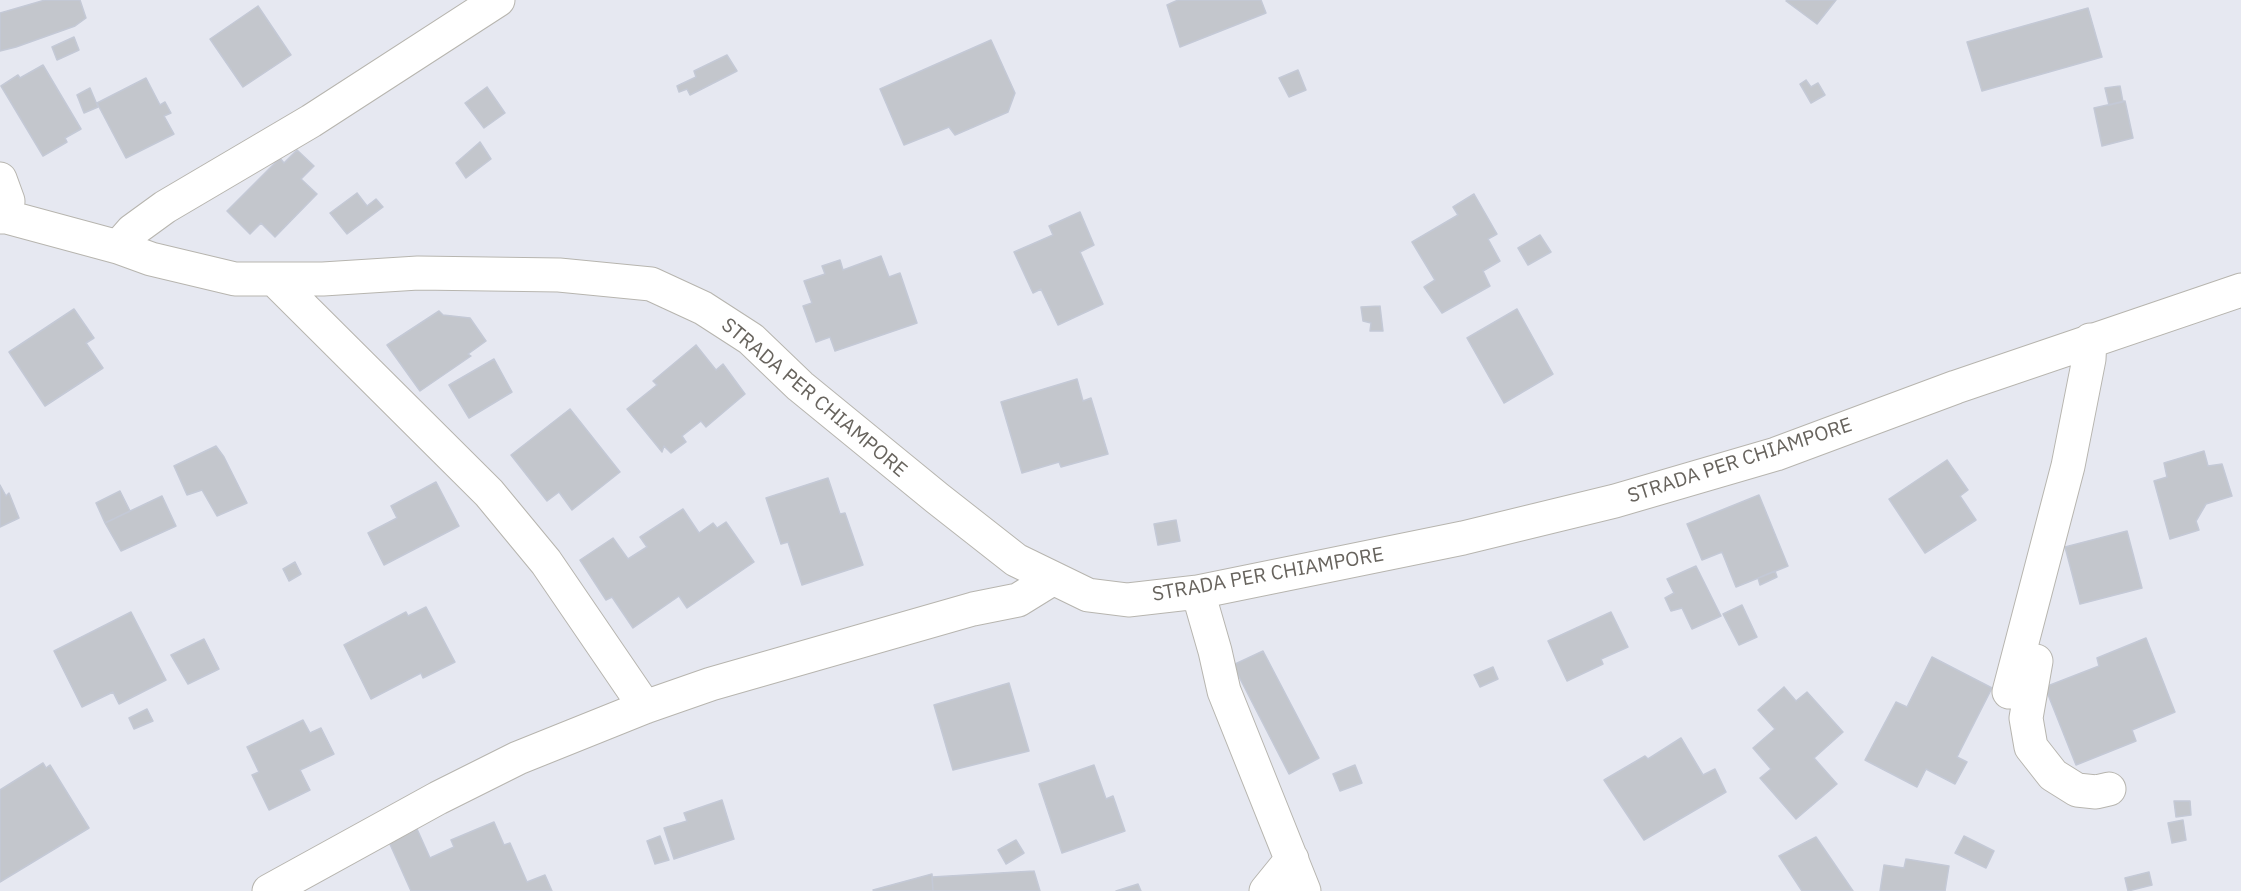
<!DOCTYPE html>
<style>
body{margin:0}
canvas{display:block;background:#e6e8f1}
</style>
<canvas width="2241" height="891"></canvas>
<script>
const ctx = document.querySelector('canvas').getContext('2d');
ctx.lineJoin = 'round';
function fillPath(path, color) { ctx.fillStyle = color; ctx.fill(path, 'evenodd'); }
const poly = rows => new Path2D(rows.map(r => 'M' + r).join(''));
function trace(path, color, width, dash) { ctx.strokeStyle = color; ctx.lineWidth = width; ctx.lineCap = dash ? 'butt' : 'round'; ctx.setLineDash(dash || []); ctx.stroke(path); }
function label(font, color, halo, rows, align = 'center') {
  ctx.font = font + ' "IBM Plex Sans",sans-serif'; ctx.lineWidth = 4.5; ctx.setLineDash([]); ctx.textBaseline = 'middle'; ctx.strokeStyle = halo; ctx.fillStyle = color; for (const [text, x, y, turn = 0] of rows) {
    ctx.save(); ctx.translate(x, y); ctx.rotate((+turn || 0) * Math.PI / 180); ctx.textAlign = isNaN(turn) ? turn : align; if (halo) ctx.strokeText(text, 0, 0); ctx.fillText(text, 0, 0); ctx.restore();
  }
}
const building = poly([
 [45,0,80,0,86,18,75,26,16,47,0,51,0,13,45,0],
 [1178,0,1261,0,1266,13,1180,47,1167,5,1178,0],
 [1787,0,1836,0,1817,24,1786,1,1787,0],
 [258,6,291,55,243,87,210,39,258,6],
 [2088,8,2102,57,1982,91,1967,42,2088,8],
 [74,37,79,50,57,60,52,47,74,37],
 [991,40,1015,93,1008,112,955,135,949,127,904,145,880,89,991,40],
 [727,55,737,71,690,95,687,89,679,92,677,86,696,77,694,71,727,55],
 [43,65,81,129,65,138,67,142,43,156,1,86,18,75,20,78,43,65],
 [1298,70,1306,90,1289,97,1279,78,1298,70],
 [146,78,160,105,165,102,171,113,164,116,174,134,126,158,97,103,146,78],
 [1806,80,1811,87,1818,83,1825,95,1811,103,1800,84,1806,80],
 [2120,86,2123,102,2109,105,2105,88,2120,86],
 [487,87,505,113,484,128,465,103,487,87],
 [90,88,98,107,84,113,77,95,90,88],
 [2125,101,2133,138,2102,146,2094,108,2125,101],
 [480,142,491,159,466,178,456,163,480,142],
 [297,150,314,166,301,179,317,194,275,237,261,223,250,234,227,211,280,158,284,163,297,150],
 [357,193,367,206,376,199,383,207,347,234,330,213,357,193],
 [1474,194,1497,234,1488,239,1500,261,1483,271,1490,286,1442,313,1424,287,1435,280,1412,242,1458,215,1453,207,1474,194],
 [1080,212,1094,245,1080,252,1103,304,1058,325,1041,289,1033,293,1014,252,1053,235,1049,226,1080,212],
 [1540,235,1551,252,1528,265,1518,248,1540,235],
 [881,256,889,277,900,273,917,323,835,351,830,337,816,342,803,306,812,303,804,281,825,274,822,266,840,260,843,270,881,256],
 [1380,306,1383,331,1370,331,1371,323,1363,321,1361,307,1380,306],
 [74,309,94,338,86,343,103,368,45,406,9,352,74,309],
 [1517,309,1553,374,1504,403,1467,338,1517,309],
 [439,311,443,315,470,318,486,341,468,354,471,356,420,391,387,345,439,311],
 [696,345,716,370,723,364,745,394,706,427,701,421,682,436,686,442,671,453,664,446,662,452,627,409,657,385,653,381,696,345],
 [494,359,512,392,469,418,449,385,494,359],
 [1077,379,1083,401,1091,398,1108,454,1061,467,1059,462,1022,473,1001,402,1077,379],
 [570,409,620,472,572,510,559,492,547,501,511,455,570,409],
 [216,446,224,457,247,503,217,516,202,490,187,495,174,466,216,446],
 [2204,451,2208,466,2222,464,2232,496,2206,504,2196,521,2199,530,2170,539,2154,481,2167,477,2164,463,2204,451],
 [1947,460,1968,490,1960,496,1976,520,1925,553,1889,499,1947,460],
 [828,478,840,514,845,513,863,565,802,585,788,542,781,544,766,498,828,478],
 [436,482,459,526,384,565,368,533,397,518,391,506,436,482],
 [0,485,6,496,9,493,19,518,0,527,0,485],
 [120,491,130,511,105,523,96,503,120,491],
 [1759,495,1788,566,1736,587,1722,552,1702,560,1687,524,1759,495],
 [162,496,176,526,121,551,105,523,162,496],
 [683,509,699,533,713,523,717,528,726,522,754,562,687,608,679,596,633,628,612,597,606,600,580,560,613,538,628,559,647,547,640,537,683,509],
 [1176,520,1180,541,1158,545,1154,524,1176,520],
 [2127,531,2142,588,2080,604,2065,547,2127,531],
 [295,562,301,574,289,581,283,569,295,562],
 [1696,566,1721,616,1692,629,1682,608,1671,611,1665,598,1674,593,1667,579,1696,566],
 [1775,571,1777,577,1760,585,1758,578,1775,571],
 [1742,605,1757,637,1739,645,1723,614,1742,605],
 [426,607,455,662,423,678,421,673,371,699,344,645,406,612,408,616,426,607],
 [131,612,166,680,119,704,113,692,82,707,54,651,131,612],
 [1611,612,1628,647,1601,659,1603,664,1567,681,1548,641,1611,612],
 [2146,638,2175,712,2132,730,2136,741,2076,765,2045,687,2099,666,2097,658,2146,638],
 [204,639,219,669,188,684,171,655,204,639],
 [1263,651,1319,758,1289,774,1233,665,1263,651],
 [1932,657,1992,688,1957,757,1967,762,1955,784,1926,769,1917,787,1865,760,1896,702,1907,707,1932,657],
 [1493,667,1498,679,1480,687,1474,675,1493,667],
 [1009,683,1029,751,953,770,934,705,1009,683],
 [1784,687,1796,701,1807,692,1843,732,1814,758,1837,784,1796,819,1760,778,1771,769,1753,748,1775,729,1758,710,1784,687],
 [147,709,153,721,134,729,129,718,147,709],
 [303,720,310,733,321,728,334,754,300,770,310,790,269,810,252,775,259,772,247,747,303,720],
 [1681,738,1703,775,1715,769,1726,792,1644,840,1604,780,1645,756,1648,759,1681,738],
 [43,763,46,768,50,765,89,828,0,882,0,790,43,763],
 [1094,765,1106,799,1113,796,1125,831,1062,853,1039,784,1094,765],
 [1355,765,1362,783,1340,791,1333,774,1355,765],
 [722,800,734,839,674,859,664,828,687,821,684,813,722,800],
 [2174,801,2190,801,2191,815,2176,817,2174,801],
 [2183,820,2186,840,2172,843,2168,823,2183,820],
 [494,822,504,845,510,843,527,882,545,875,552,891,411,891,389,842,417,829,430,858,454,847,451,840,494,822],
 [660,836,669,860,655,864,647,841,660,836],
 [1964,836,1994,851,1986,868,1955,853,1964,836],
 [1816,837,1853,891,1802,891,1779,856,1816,837],
 [1016,840,1024,853,1006,864,998,850,1016,840],
 [1906,859,1949,866,1945,891,1880,891,1884,865,1904,868,1906,859],
 [1034,871,1040,891,933,891,932,877,1034,871],
 [2149,872,2152,885,2128,891,2125,878,2149,872],
 [932,874,933,891,874,891,873,890,932,874],
 [1138,884,1141,891,1116,891,1138,884]
]);
fillPath(building, '#c3c6cc');
trace(building, '#c4c9d6', 1.5);
const minor = poly([
 [0,179,8,201,7,217],
 [0,217,7,217,118,247,151,259,235,279,323,279,418,273,559,275,651,284,703,308,751,339,800,386,937,498,1016,560,1088,595,1128,600,1198,592,1463,538,1615,501,1776,454,1956,387,2241,290],
 [118,247,132,231,165,207,311,121,498,0],
 [275,280,489,493,546,562,645,707],
 [1198,592,1215,651,1224,691,1304,891],
 [2036,661,2026,718,2031,747,2053,775,2077,790,2096,792,2109,789],
 [2009,692,2068,466,2089,359,2090,340],
 [269,891,438,798,518,758,645,707,711,684,973,609,1018,600,1052,579],
 [1266,891,1292,859]
]);
trace(minor, '#b7b5af', 35);
trace(minor, '#fff', 33);
label('20px', '#68645e', '#fff', [
 ["STRADA PER CHIAMPORE",814,398,40],
 ["STRADA PER CHIAMPORE",1740,461,-18],
 ["STRADA PER CHIAMPORE",1268,575,-10]
]);
</script>
